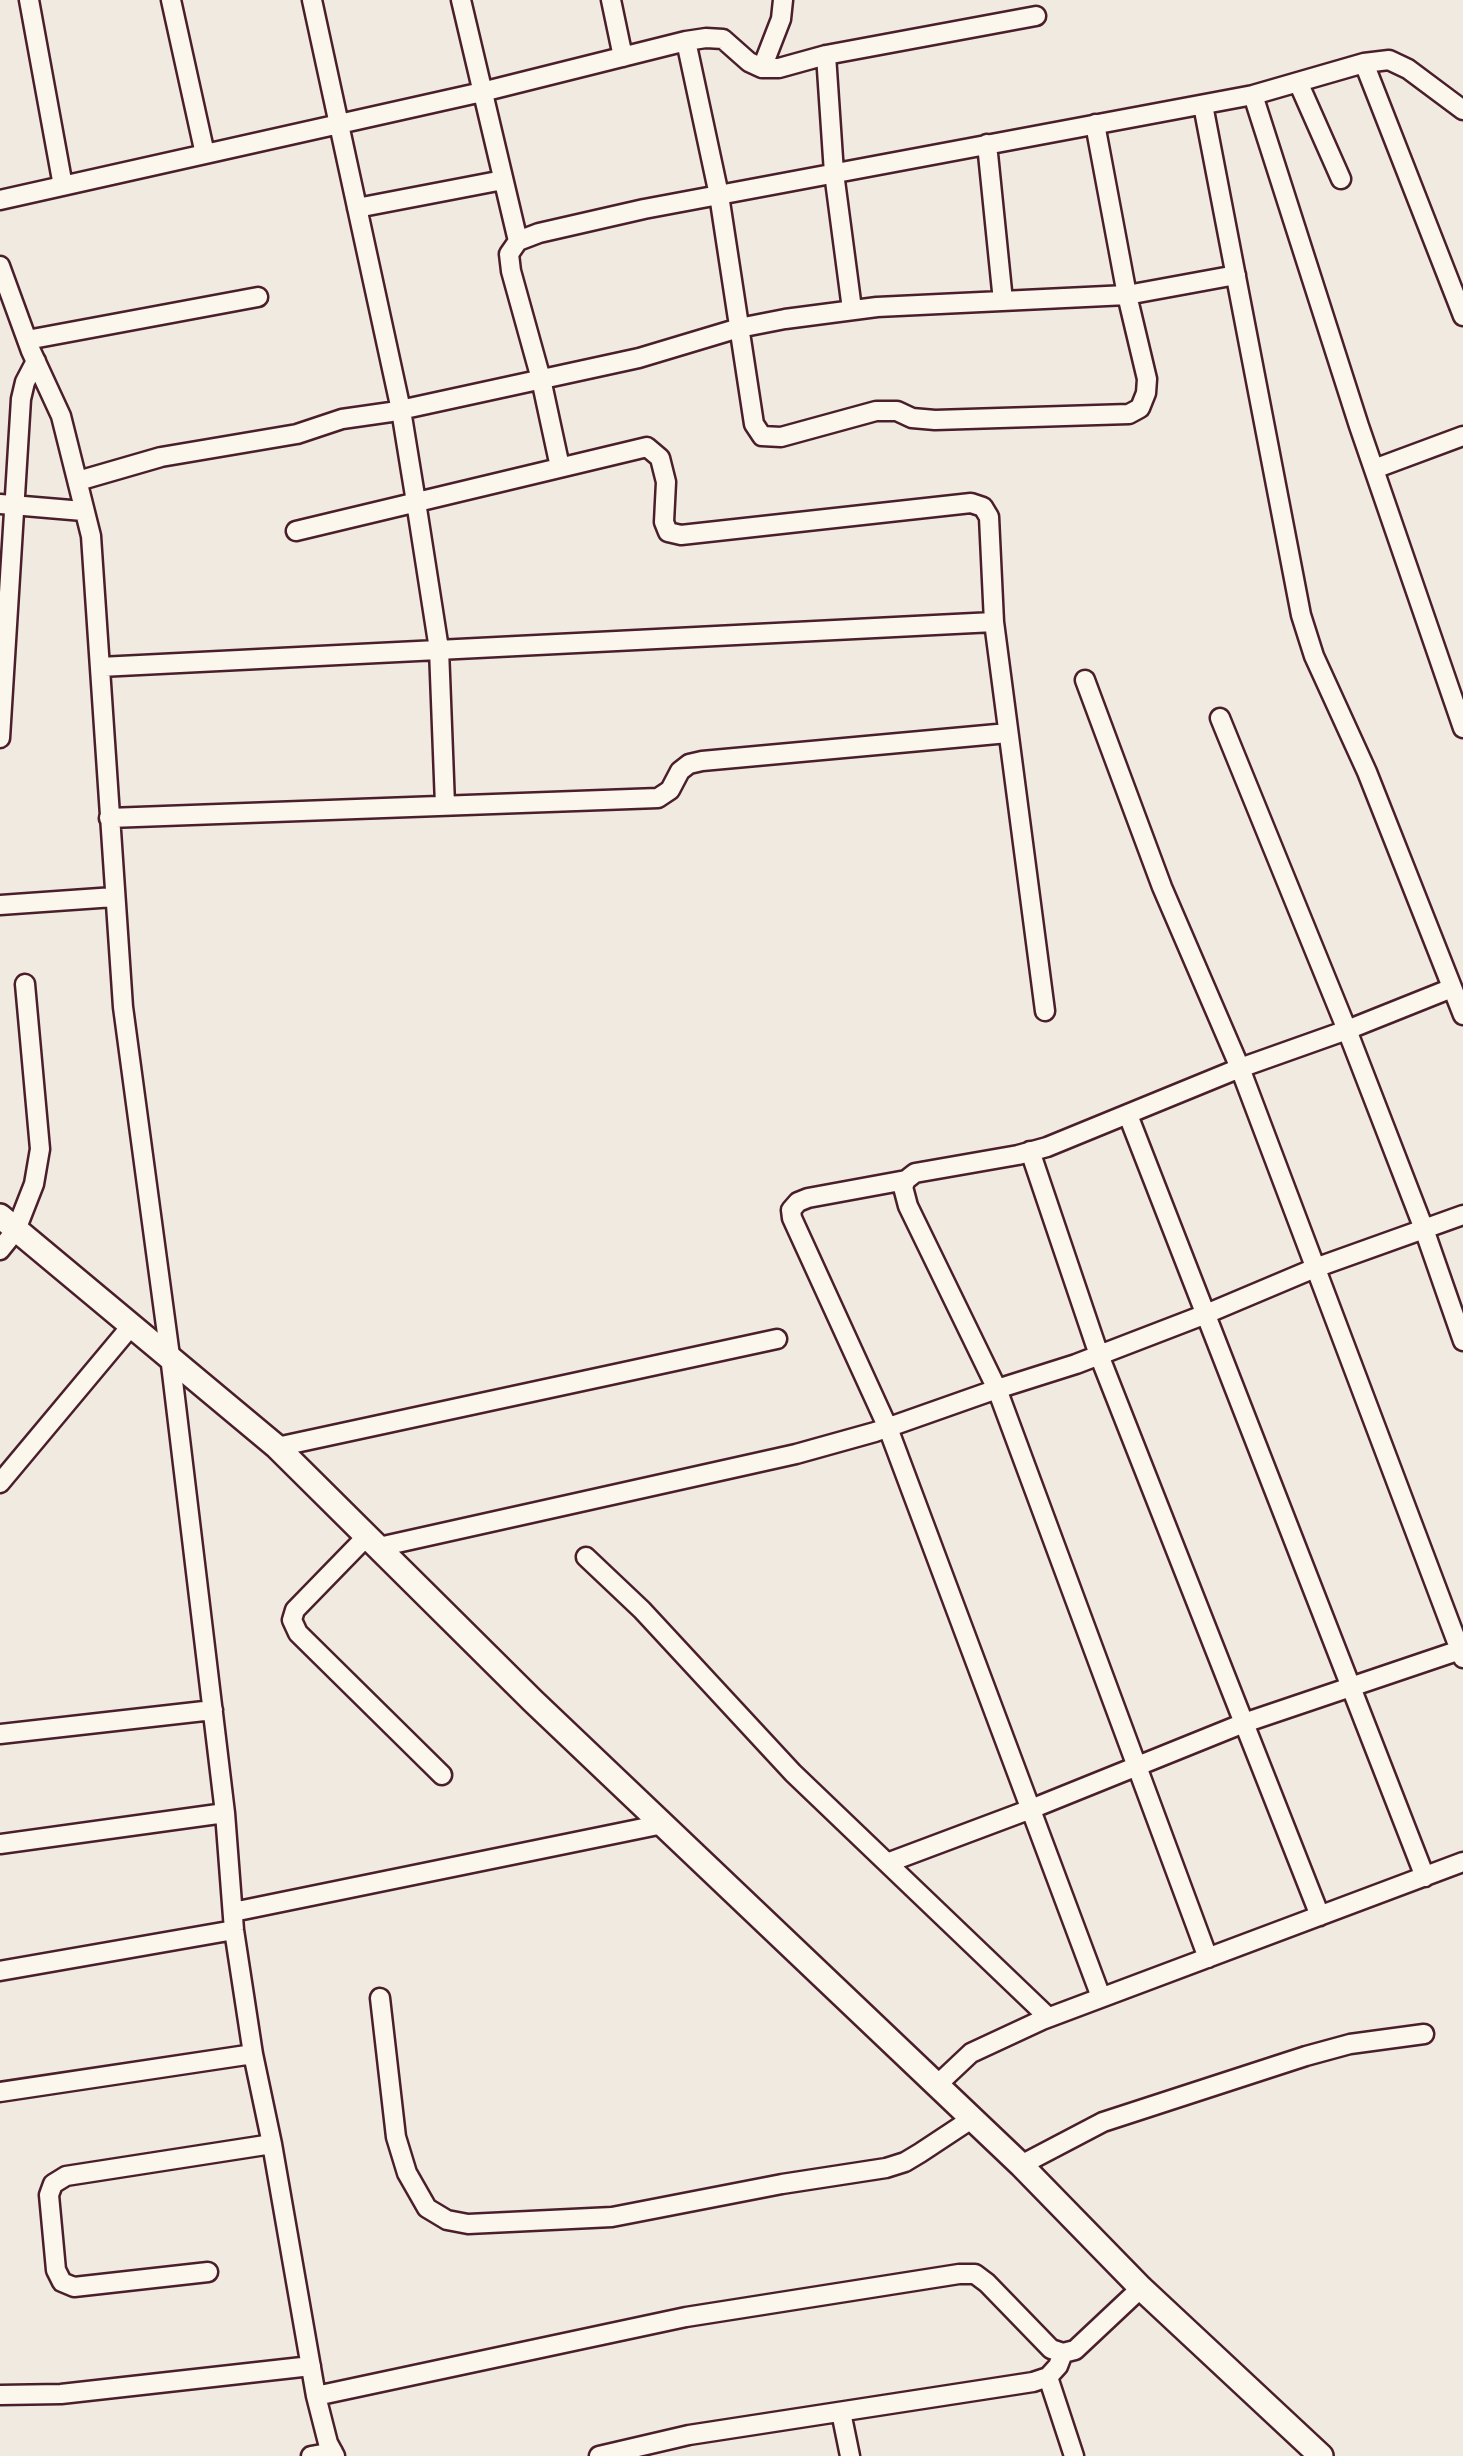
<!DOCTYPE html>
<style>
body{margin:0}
canvas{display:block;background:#f0eae0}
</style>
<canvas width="1463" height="2456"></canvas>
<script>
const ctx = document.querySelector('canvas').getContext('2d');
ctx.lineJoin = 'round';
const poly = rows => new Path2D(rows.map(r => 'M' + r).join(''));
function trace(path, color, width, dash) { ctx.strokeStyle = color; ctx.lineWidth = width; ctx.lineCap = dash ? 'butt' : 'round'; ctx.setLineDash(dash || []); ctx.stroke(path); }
const minor = poly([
 [29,0,63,186],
 [171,0,205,154],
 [312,0,401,410,416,502,439,649,445,805],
 [461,0,518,241],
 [611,0,623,57],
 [686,41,719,195,754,424,762,436,781,437,876,411,897,411,912,418,935,420,1129,414,1140,408,1146,393,1147,379,1127,295,1095,124],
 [826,55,834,173,852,309],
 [1364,63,1463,316],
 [762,68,781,19,783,0],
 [1298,82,1341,179],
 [1253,95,1359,426,1463,728],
 [1203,105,1301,615,1314,656,1367,772,1463,1015],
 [987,144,1003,301],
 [0,200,482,92,686,41,706,38,723,39,749,62,762,68,779,68,826,55,1036,16],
 [357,208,503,180],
 [0,266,31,351,61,416,91,536,123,1007,170,1356,225,1813,234,1930,253,2054,272,2144,316,2396,328,2443,335,2456],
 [27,340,258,297],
 [560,467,541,379,511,271,509,254,518,241,539,233,644,209,1253,95,1364,63,1389,60,1408,69,1463,110],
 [1374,469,1463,436],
 [78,481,161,457,297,434,342,419,391,412,639,358,739,328,785,319,877,307,1127,295,1236,275],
 [0,504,83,511],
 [296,531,647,447,660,458,666,482,664,522,668,532,681,535,971,503,983,507,989,517,994,622,1045,1011],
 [100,667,994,622],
 [1085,680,1162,887,1240,1068,1463,1658],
 [1220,718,1347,1030,1424,1229,1463,1341],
 [0,738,21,399,25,382,36,361],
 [109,818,658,798,670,790,680,771,689,764,702,761,1008,733],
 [0,905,114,897],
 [1128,1115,1425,1877],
 [1030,1151,1099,1355,1320,1916],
 [906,1180,808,1198,798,1202,791,1210,792,1218,888,1428,1101,1997],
 [0,1250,16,1230,34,1184,40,1149,25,984],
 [277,1447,777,1339],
 [0,1483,132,1325],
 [367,1536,295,1610,292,1620,298,1633,442,1775],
 [379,1547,796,1454,875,1432,997,1389,1076,1364,1206,1314,1315,1268,1463,1215],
 [586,1557,642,1610,793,1773,1048,2017],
 [0,1734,213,1710],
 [0,1844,225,1813],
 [887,1863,1031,1809,1244,1723,1463,1649],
 [233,1912,663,1824],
 [1208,1958,997,1389,908,1206,903,1187,906,1180,915,1173,1018,1155,1047,1147,1240,1068,1347,1030,1452,988],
 [0,1971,234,1930],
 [380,1998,396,2137,407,2173,427,2208,447,2220,468,2224,612,2217,782,2184,886,2168,905,2162,920,2153,973,2118],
 [937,2085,971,2053,1042,2020,1463,1862],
 [0,2092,253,2054],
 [1021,2165,1103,2122,1306,2056,1350,2044,1424,2034],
 [208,2272,74,2287,62,2282,56,2270,49,2195,53,2184,66,2176,272,2144],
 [1048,2377,1074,2456],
 [0,2395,61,2394,311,2366],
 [316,2396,686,2317,959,2274,975,2274,987,2283,1051,2349,1063,2353,1075,2350,1141,2288],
 [841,2412,850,2456],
 [311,2456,333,2452],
 [599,2456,689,2435,1033,2382,1048,2377,1058,2366,1063,2353]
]);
const tertiary = poly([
 [0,1216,277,1447,533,1701,1021,2165,1141,2288,1321,2456]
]);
trace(minor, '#4a1f2b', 23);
trace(tertiary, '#4a1f2b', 28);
trace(minor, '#fbf7ec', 18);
trace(tertiary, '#fbf7ec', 23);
</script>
